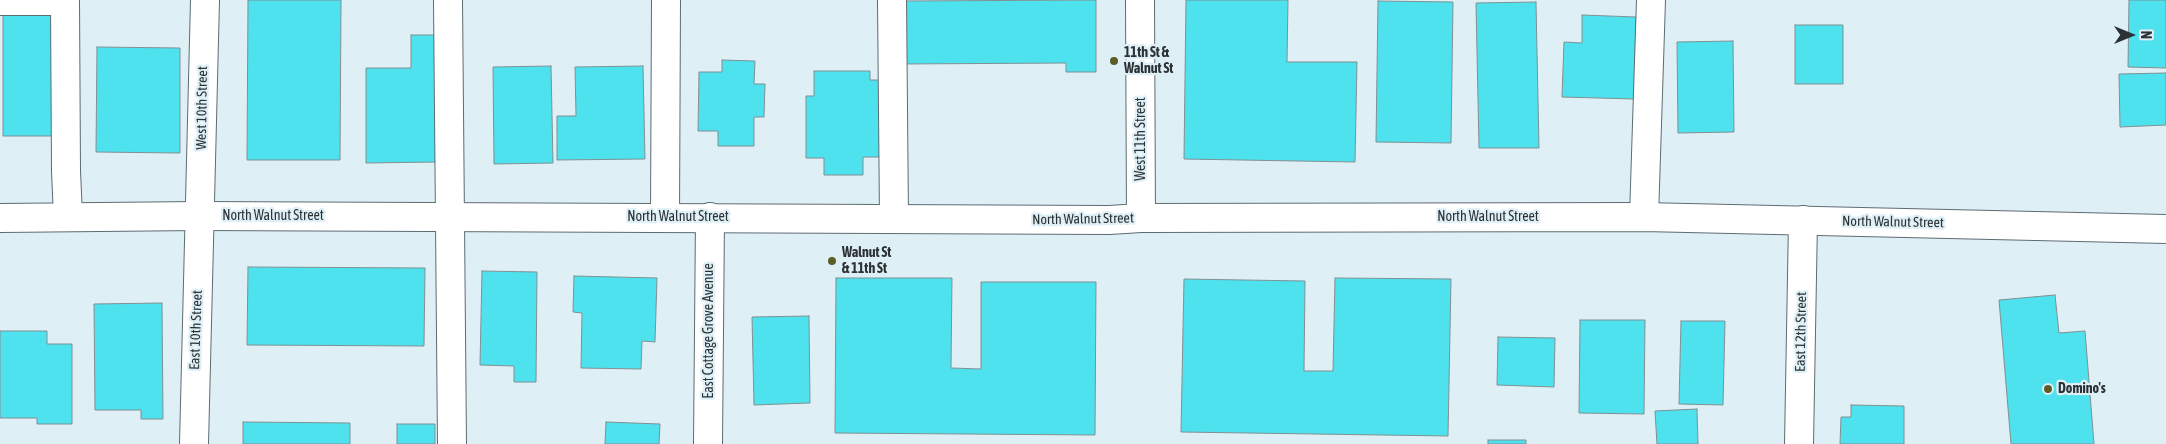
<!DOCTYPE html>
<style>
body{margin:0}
#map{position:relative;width:2166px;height:444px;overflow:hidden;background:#dfeff6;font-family:"Asap Condensed",sans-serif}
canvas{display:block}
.north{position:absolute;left:2106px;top:10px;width:50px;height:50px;-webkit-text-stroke:4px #dfeff6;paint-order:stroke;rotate:90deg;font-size:14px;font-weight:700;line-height:20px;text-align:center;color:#2b3134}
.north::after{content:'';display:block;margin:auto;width:18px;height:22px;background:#2b3134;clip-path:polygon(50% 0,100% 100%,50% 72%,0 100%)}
</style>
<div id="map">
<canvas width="2166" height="444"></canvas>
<div class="north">N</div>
</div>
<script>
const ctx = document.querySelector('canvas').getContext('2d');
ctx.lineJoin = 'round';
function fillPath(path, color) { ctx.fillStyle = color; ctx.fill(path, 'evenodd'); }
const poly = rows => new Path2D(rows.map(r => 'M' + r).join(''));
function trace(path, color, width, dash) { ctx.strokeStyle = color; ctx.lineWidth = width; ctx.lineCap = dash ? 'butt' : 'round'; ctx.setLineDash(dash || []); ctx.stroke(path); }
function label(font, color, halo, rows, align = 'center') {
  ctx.font = font + ' "Asap Condensed",sans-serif'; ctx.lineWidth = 4.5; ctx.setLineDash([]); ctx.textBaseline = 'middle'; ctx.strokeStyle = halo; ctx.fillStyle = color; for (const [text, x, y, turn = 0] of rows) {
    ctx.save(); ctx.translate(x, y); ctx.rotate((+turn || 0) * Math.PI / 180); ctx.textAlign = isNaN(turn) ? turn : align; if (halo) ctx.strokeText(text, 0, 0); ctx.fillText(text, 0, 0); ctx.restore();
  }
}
const building = poly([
 [248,0,341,0,340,160,247,160,248,0],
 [1096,0,1096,72,1066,72,1066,63,900,64,900,1,1096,0],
 [1186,0,1288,0,1287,62,1357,62,1355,162,1184,159,1186,0],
 [2129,0,2166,0,2166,68,2128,67,2129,0],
 [1378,1,1453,2,1451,143,1376,142,1378,1],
 [1536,2,1539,148,1479,148,1476,3,1536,2],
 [3,13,59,13,60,136,3,136,3,13],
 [1582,15,1636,17,1634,99,1562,97,1564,42,1582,43,1582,15],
 [1795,25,1843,25,1843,84,1795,84,1795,25],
 [411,35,436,35,436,162,366,163,366,68,411,68,411,35],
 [1733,41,1734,132,1678,133,1677,42,1733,41],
 [97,47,180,48,180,153,96,152,97,47],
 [722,60,755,61,754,84,765,84,764,117,754,117,754,146,718,146,718,131,698,131,699,72,722,72,722,60],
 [551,66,553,163,494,164,493,67,551,66],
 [643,66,645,159,557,160,557,116,576,116,575,67,643,66],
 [814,71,870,71,870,80,881,80,881,157,863,157,863,175,824,175,824,158,806,158,806,96,814,96,814,71],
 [2166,73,2166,125,2120,127,2119,74,2166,73],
 [248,267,425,268,424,346,247,345,248,267],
 [482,271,537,272,536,382,514,382,514,366,480,365,482,271],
 [574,276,657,278,655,342,642,341,641,369,581,368,582,313,573,312,574,276],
 [836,278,952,278,951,368,981,369,981,282,1096,282,1095,435,835,433,836,278],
 [1335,278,1451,279,1448,436,1181,432,1184,279,1305,281,1304,371,1333,371,1335,278],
 [2055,295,2059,333,2085,331,2094,444,2011,444,1999,300,2055,295],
 [162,303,163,419,141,419,141,410,95,410,94,304,162,303],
 [809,316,810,403,754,405,752,317,809,316],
 [1580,320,1645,320,1644,414,1579,413,1580,320],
 [1681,321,1725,321,1723,405,1679,404,1681,321],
 [0,331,47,331,47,344,72,344,72,424,37,424,37,418,0,418,0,331],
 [1498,337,1555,338,1554,387,1497,385,1498,337],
 [1851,405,1904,406,1904,444,1840,444,1841,417,1851,417,1851,405],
 [1697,409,1698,444,1657,444,1655,411,1697,409],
 [243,422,350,423,350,444,243,444,243,422],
 [606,422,660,424,659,444,605,444,606,422],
 [397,424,435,424,435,444,397,444,397,424],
 [1488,440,1526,440,1526,444,1488,444,1488,440]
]);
fillPath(building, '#4ee1ee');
trace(building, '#7f9192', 1);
const minor = poly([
 [448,0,452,444],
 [892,0,894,219],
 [1140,0,1141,218],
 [0,1,65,1,66,171,68,217],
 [665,217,666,0],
 [1644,217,1651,0],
 [194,444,205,0],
 [708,444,710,217],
 [1799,444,1803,220]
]);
const major = poly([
 [0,218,199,216,1109,220,1141,218,1644,217,2166,229]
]);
trace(minor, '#5e6c72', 30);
trace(major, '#5e6c72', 30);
trace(minor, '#fff', 28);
trace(major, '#fff', 28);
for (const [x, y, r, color] of [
 [1114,61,5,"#5d5d2a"],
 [832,261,5,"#5d5d2a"],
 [2048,389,5,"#5d5d2a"]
]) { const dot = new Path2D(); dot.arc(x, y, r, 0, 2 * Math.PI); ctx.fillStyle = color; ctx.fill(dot); trace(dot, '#dfeff6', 2); }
label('bold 14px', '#2b3134', '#dfeff6', [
 ["11th St &",1124,53],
 ["Walnut St",1124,69],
 ["Walnut St",842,253],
 ["& 11th St",842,269],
 ["Domino's",2058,389]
], 'left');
label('14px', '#2b3134', '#dfeff6', [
 ["West 10th Street",202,108,-89],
 ["West 11th Street",1141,139,-90],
 ["North Walnut Street",273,216],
 ["North Walnut Street",678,217],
 ["North Walnut Street",1488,217],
 ["North Walnut Street",1083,219,-1],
 ["North Walnut Street",1893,222,1],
 ["East 10th Street",196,330,-88],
 ["East Cottage Grove Avenue",709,331,-90],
 ["East 12th Street",1801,332,-89]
]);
</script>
